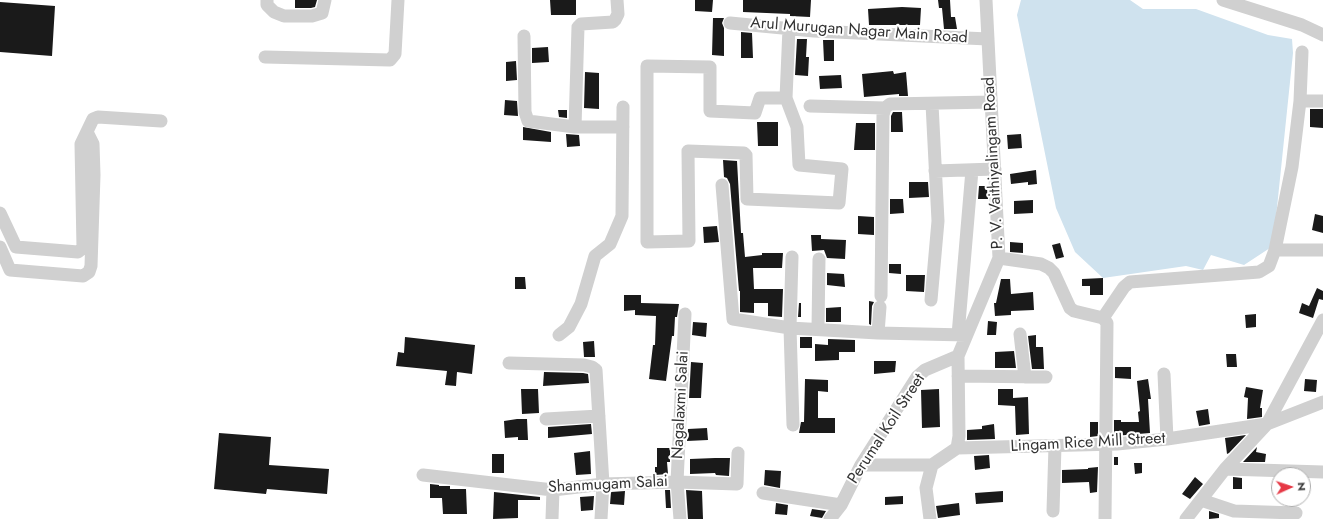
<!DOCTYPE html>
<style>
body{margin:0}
#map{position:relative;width:1323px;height:519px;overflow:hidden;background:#fff;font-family:Jost,sans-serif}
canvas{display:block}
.north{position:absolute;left:1271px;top:467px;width:40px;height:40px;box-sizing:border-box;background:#fff;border:1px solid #adadad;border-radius:50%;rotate:87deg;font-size:11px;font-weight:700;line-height:16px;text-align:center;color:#333}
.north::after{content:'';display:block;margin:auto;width:14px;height:18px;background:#e63946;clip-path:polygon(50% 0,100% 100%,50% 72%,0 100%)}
</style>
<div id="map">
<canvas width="1323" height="519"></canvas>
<div class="north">N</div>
</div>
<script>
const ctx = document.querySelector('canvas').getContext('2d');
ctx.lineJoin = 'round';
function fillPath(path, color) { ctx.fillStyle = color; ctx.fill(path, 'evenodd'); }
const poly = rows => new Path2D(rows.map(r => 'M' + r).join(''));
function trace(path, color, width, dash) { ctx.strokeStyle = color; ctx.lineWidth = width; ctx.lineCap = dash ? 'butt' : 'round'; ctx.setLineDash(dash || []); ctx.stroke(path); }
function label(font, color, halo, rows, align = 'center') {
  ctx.font = font + ' Jost,sans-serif'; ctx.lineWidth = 4; ctx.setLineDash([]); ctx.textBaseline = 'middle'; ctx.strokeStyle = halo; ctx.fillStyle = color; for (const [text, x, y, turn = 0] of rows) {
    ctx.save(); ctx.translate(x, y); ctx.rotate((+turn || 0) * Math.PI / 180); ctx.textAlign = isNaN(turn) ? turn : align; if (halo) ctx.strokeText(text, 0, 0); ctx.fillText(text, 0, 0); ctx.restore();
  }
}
fillPath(poly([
 [1021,0,1130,0,1143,9,1196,9,1268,35,1292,39,1293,53,1273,246,1244,265,1211,255,1203,270,1186,266,1103,278,1075,252,1056,208,1017,15]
]), '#cfe2ee');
fillPath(poly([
 [295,0,317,0,315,7,311,8,295,8],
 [550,0,576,0,576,15,551,15],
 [695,0,713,0,712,12,695,11],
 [743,0,811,0,810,17,790,16,790,14,743,12],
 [938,0,950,0,951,17,955,17,957,29,944,29,942,8,939,8],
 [0,2,55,6,52,56,0,52],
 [902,7,921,8,920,25,869,25,868,9],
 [713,18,724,18,722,23,724,28,724,56,712,55],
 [741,32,752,33,753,58,741,58],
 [797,39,807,39,806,57,809,57,808,76,795,75],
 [823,40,834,40,834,61,824,61],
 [548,47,549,62,532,63,532,48],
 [516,61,517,80,506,81,506,62],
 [893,71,894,74,906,72,908,96,899,96,899,94,864,97,862,74],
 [585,72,599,73,599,109,584,108],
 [841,75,842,88,820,89,819,76],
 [505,100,517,101,518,116,504,115],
 [1310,109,1323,109,1323,128,1310,127],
 [558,110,567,110,567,118,559,117],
 [893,112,902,112,903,132,891,132,891,116],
 [757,122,778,122,778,146,758,146],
 [856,123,875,123,875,150,854,150],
 [523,127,551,132,551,142,523,140],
 [566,134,579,135,580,146,567,147],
 [1021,134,1022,148,1008,149,1007,135],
 [723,160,737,161,741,233,743,233,745,257,762,255,762,253,783,253,782,268,753,268,754,289,783,289,782,317,768,316,768,303,754,303,754,313,740,312,740,291,739,291,730,184,727,178,724,177],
 [1036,170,1037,184,1028,185,1028,182,1011,184,1010,174],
 [909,182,928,182,929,197,909,198],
 [979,186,987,186,988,199,978,199],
 [890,199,903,199,904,213,890,214],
 [1033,200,1033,213,1014,214,1014,201],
 [1315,214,1323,216,1323,233,1312,230],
 [858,216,874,217,874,235,858,234],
 [717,226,719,242,704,243,703,227],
 [811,235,821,235,821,239,846,240,845,259,827,258,824,250,812,251],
 [1010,242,1023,243,1023,253,1010,252],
 [1060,243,1064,257,1056,259,1052,245],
 [889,264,901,264,901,274,889,273],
 [827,273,844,274,845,287,827,285],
 [906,275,925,275,924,292,906,291],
 [515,277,525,277,526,289,515,289],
 [1103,278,1103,295,1090,295,1090,286,1082,286,1082,279],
 [1001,279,1010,279,1011,294,1033,292,1034,310,1011,311,1011,315,995,316,994,303,996,303],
 [1317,288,1323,291,1323,300,1319,299,1313,318,1299,313,1302,303,1309,306],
 [624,295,641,295,641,303,679,304,677,317,675,317,674,336,672,336,666,381,649,379,653,345,655,345,656,316,635,315,635,310,624,311],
 [869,301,874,302,872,306,871,325,869,324],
 [799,303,801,303,801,317,798,317],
 [841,307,841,322,826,322,826,308],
 [1256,314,1256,327,1246,328,1245,315],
 [988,321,997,322,996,335,987,335],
 [693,322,707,323,706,337,692,335],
 [1036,335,1036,347,1043,347,1044,369,1032,369,1028,336],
 [405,337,475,345,472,374,457,372,456,386,445,385,447,371,396,366,398,352,404,353],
 [800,337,812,337,812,348,800,348],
 [828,339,855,340,855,352,839,352,839,360,815,361,815,344,828,345],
 [594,341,595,357,584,357,583,342],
 [1014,351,1016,368,995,368,995,352],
 [1226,354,1236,354,1237,367,1227,367],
 [874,361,896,361,895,372,874,374],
 [691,362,703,363,701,398,689,398],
 [1115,367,1131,367,1131,379,1115,378],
 [544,372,583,373,588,374,589,383,543,386],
 [805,379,828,380,828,392,818,391,818,418,835,418,835,433,799,433,801,422,804,422],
 [1148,379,1151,399,1148,399,1150,433,1114,436,1114,420,1121,420,1121,422,1139,422,1138,412,1140,411,1137,381],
 [1305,379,1317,380,1316,392,1304,391],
 [1246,387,1263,390,1260,408,1262,408,1262,417,1247,419,1248,398,1244,397],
 [521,389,538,389,539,413,522,414],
 [939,389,940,427,922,428,921,390],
 [998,389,1013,389,1013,398,1028,397,1029,434,1016,435,1015,406,998,405],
 [1208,409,1210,424,1199,426,1196,411],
 [517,419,527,419,528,440,518,440,518,437,505,438,504,421],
 [1090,422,1098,422,1098,436,1090,437],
 [591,424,592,434,548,438,548,427],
 [994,424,995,439,967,440,967,430,982,429,982,426],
 [707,428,708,440,687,441,688,429],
 [219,433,271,437,269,465,329,469,327,494,267,489,266,494,214,489],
 [1246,435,1229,453,1227,454,1225,438],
 [1257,447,1256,452,1266,454,1265,462,1243,462],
 [657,448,670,448,670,462,667,462,668,474,655,475,655,467,657,467],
 [590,451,591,474,576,475,574,453],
 [492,454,504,454,504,473,492,473],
 [989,455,990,468,975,470,974,456],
 [1114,457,1118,457,1118,465,1114,465],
 [715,458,730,458,729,476,716,475,715,473,690,474,690,459],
 [1134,463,1142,463,1142,473,1135,474],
 [1098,467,1097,492,1090,493,1089,482,1062,483,1062,470,1088,469,1088,468],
 [765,470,781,471,780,488,764,485],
 [1195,477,1203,484,1190,499,1182,494],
 [1233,477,1242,478,1242,489,1233,489],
 [430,484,439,485,439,486,450,486,450,489,466,489,467,514,443,514,442,498,430,498],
 [665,490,670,490,671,508,666,508],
 [686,490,702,491,703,519,688,519],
 [625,491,624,505,610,504,611,492],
 [1003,491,1003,502,976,504,975,493],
 [494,492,540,497,540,500,518,500,518,518,493,519],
 [594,496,593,510,581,511,580,497],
 [903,496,903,504,885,505,885,497],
 [776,503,788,505,787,515,775,514],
 [959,503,960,515,938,518,936,506],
 [812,509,826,511,822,518,810,516],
 [1209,511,1219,514,1219,518,1209,519]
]), '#1a1a1a');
trace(poly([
 [267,0,267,5,274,12,284,16,312,16,322,13,325,0],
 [1223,0,1302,25,1323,35],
 [730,23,814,31,988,39],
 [524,36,525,112,528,121,575,127,623,127],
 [265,57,390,60,395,54,398,0],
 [786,98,760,98,755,113,710,111,710,67,647,66,647,242,689,241,688,151,744,153,746,155,747,199,839,203,842,169,799,165,797,127,786,98,789,28],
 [1300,101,1302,52],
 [810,106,885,108,890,104,991,102],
 [575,127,578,27,581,24,613,22,615,20,618,14,617,0],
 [935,171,995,169],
 [722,185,733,319,790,328,878,333,966,335],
 [0,213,16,247,78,252,83,248,81,144,93,119,98,117,161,121],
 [0,247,10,270,83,276,89,272,91,266,94,175,93,144,87,132],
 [1275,250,1323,250],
 [792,257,790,328,793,425],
 [999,258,1041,264,1049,268,1054,273,1070,308,1074,311,1103,318,1107,323,1105,519],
 [881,296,883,115,885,108],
 [931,300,938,221,932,104],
 [1103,318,1124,287,1130,282,1259,272,1269,266,1275,250,1292,167,1300,101,1323,101],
 [818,328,819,259],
 [878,333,880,307],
 [1020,334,1025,377],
 [559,335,569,327,581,304,595,256,610,244,622,216,623,107],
 [958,335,972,170],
 [509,363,584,365,592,367,596,370,603,484,601,519],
 [1164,374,1167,439],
 [958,376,1046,377],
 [546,419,599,416],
 [957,448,1117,444,1167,439,1267,424,1323,402],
 [861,465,932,465],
 [1225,469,1323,472],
 [423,475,553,490,603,484,677,482,737,484,738,453],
 [763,493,841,505],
 [1201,500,1234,511,1296,513],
 [1053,511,1055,446],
 [552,519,553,490],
 [680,519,677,482,685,314],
 [830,519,841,505,861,465,917,377,925,370,958,356],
 [930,519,926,488,932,465,957,448,959,436,958,356,999,258,986,0],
 [1186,519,1225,469,1267,424,1323,320]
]), '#d0d0d0', 13);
label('16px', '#333', '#fff', [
 ["Arul Murugan Nagar Main Road",859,31,4],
 ["P. V. Vaithiyalingam Road",994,163,-93],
 ["Nagalaxmi Salai",681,405,-87],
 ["Perumal Koil Street",887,429,-57],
 ["Lingam Rice Mill Street",1088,443,-3],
 ["Shanmugam Salai",608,485,-3]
]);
</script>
